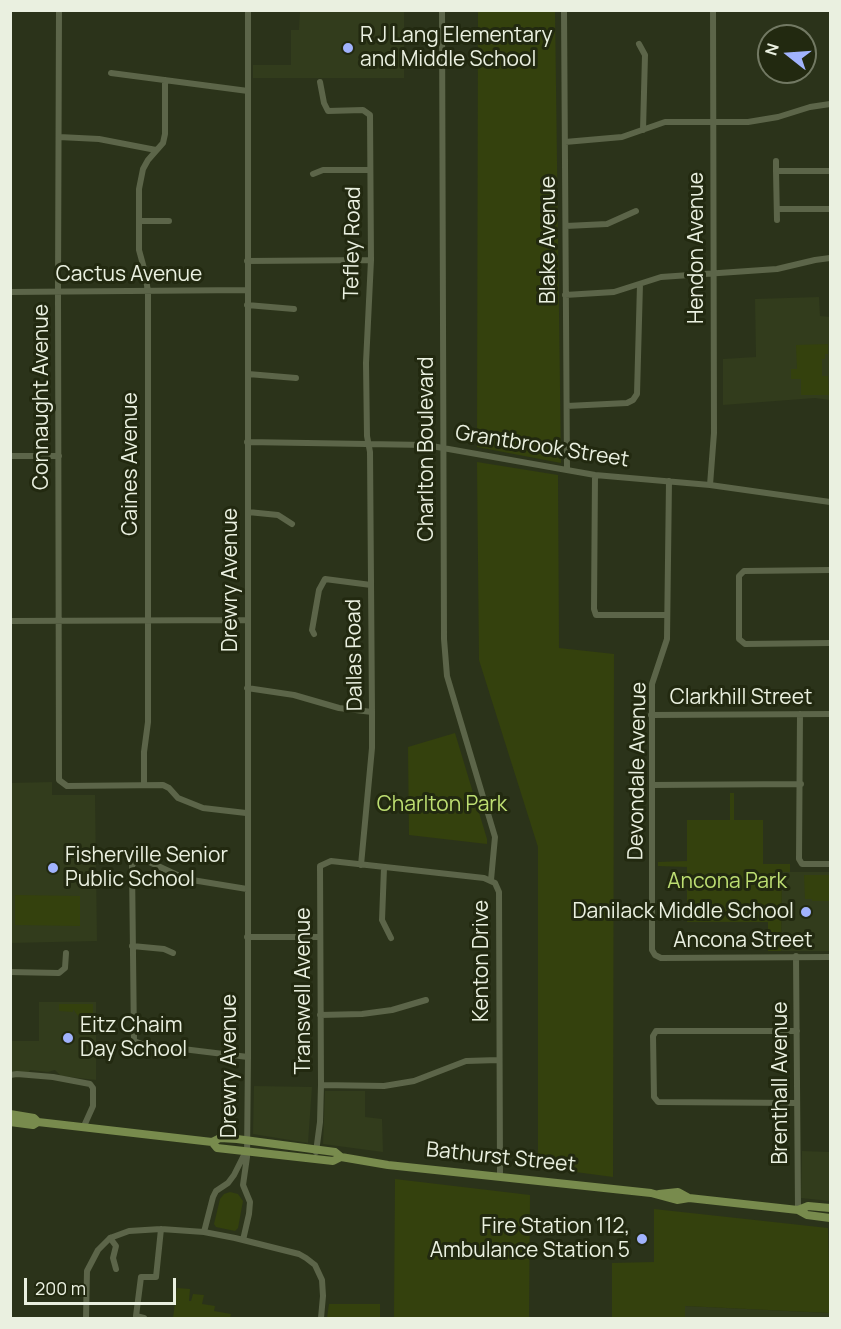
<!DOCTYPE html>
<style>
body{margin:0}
#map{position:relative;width:841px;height:1329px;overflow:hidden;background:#2b331a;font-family:Manrope,sans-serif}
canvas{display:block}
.frame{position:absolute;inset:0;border:12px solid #eaf0e0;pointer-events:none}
.north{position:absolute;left:757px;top:24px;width:60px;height:60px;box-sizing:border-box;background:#222910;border:2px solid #727963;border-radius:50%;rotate:287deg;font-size:16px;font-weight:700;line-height:24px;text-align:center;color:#eaf0e0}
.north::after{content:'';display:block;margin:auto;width:21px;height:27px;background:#a1b3fd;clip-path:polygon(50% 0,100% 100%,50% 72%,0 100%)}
.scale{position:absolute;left:24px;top:1278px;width:152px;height:27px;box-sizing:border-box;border:3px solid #eaf0e0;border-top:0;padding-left:8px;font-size:18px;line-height:21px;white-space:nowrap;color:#eaf0e0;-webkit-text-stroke:4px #222910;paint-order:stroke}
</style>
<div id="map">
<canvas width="841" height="1329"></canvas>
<div class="frame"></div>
<div class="north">N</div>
<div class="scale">200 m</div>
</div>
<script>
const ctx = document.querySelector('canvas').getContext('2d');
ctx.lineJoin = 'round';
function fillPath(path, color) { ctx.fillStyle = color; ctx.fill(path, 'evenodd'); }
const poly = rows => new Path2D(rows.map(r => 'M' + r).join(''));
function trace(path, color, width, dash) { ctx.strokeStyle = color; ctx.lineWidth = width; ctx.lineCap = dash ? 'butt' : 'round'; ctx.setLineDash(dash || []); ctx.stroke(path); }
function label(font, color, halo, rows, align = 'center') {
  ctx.font = font + ' Manrope,sans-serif'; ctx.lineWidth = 6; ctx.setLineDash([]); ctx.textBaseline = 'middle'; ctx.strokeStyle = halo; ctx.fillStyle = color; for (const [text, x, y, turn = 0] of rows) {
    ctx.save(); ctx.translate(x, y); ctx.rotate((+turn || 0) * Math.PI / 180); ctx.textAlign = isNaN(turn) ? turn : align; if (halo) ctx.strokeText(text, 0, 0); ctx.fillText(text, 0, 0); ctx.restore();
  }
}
fillPath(poly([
 [300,11,404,11,404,78,253,78,253,65,291,65,291,30,299,30],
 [819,297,820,316,830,317,830,400,815,398,723,405,723,359,756,357,755,299],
 [52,782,52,795,95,795,97,941,11,943,10,783],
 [782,872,830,872,830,951,781,951],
 [39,1002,96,1002,96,1080,61,1076,55,1070,48,1072,30,1070,29,1072,11,1072,10,1041,39,1041],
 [254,1086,312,1087,308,1143,253,1134],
 [325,1091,365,1091,365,1117,382,1119,383,1152,323,1144],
 [802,1151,830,1152,830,1201,801,1198],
 [685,1306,830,1313,830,1318,685,1318]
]), '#323c1c');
fillPath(poly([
 [478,11,555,11,561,463,477,447],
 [828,344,828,354,825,354,825,359,822,359,822,376,828,376,829,395,801,395,801,379,791,379,791,369,797,369,796,345],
 [477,462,558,475,559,648,614,654,613,1177,538,1167,538,847,479,660],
 [455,733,487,839,487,844,409,835,408,747],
 [730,793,734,793,734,820,763,820,763,864,790,864,790,872,782,872,781,951,768,951,768,922,687,922,687,867,658,866,658,862,687,861,687,820,730,820],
 [804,875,830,875,830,901,812,901,812,899,805,899],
 [15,895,80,896,80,926,15,925],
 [59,1004,93,1004,93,1024,81,1020,73,1009,73,1012,59,1011],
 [395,1179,530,1195,529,1318,394,1318],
 [230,1192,238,1194,243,1201,238,1228,235,1231,216,1227,214,1224,220,1199,224,1194],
 [654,1209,828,1228,830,1313,685,1306,685,1318,612,1318,612,1263,654,1262],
 [177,1288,190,1289,189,1301,191,1301,193,1294,204,1295,202,1304,215,1306,214,1311,231,1314,230,1318,173,1318],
 [329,1304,380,1304,380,1318,327,1318]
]), '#34410d');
trace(poly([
 [59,10,58,291,59,780,67,786,163,785,169,788,178,798,203,808,246,813],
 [442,10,444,639,447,676,495,837,491,880],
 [564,10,567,469],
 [639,44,645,55,643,130],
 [111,73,248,91],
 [320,82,324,103,328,111,363,110,370,115,371,260,366,363,367,436,370,452,372,712,372,748,361,865],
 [59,137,99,139,156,150],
 [565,142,622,137,665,122,748,122,778,117,810,107,830,104],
 [776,171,776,161],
 [313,174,323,170,370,170],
 [777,209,830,209],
 [777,220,776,171,830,171],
 [139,221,169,221],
 [566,226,607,224,636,211],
 [247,261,371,260],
 [10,292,247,290],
 [565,295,614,292,661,277,777,269,815,260,830,258],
 [247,305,294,309],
 [248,374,296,378],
 [567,406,627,403,633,400,637,394,640,284],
 [247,442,426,445,595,475,710,485,830,502],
 [10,456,59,456],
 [595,475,594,609,596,615,667,615],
 [669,481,667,639,652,684,652,950,655,955,661,958,830,957],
 [710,485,714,433,713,10],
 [248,512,278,515,292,524],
 [830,570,744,571,739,576,739,639,745,644,830,643],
 [10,621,247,620],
 [314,634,312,630,319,590,325,579,371,585],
 [247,688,294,695,339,708,372,712],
 [800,714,799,859,802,864,830,864],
 [651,715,830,714],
 [144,785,144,752,148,722,148,292,145,272,139,250,139,189,143,169,148,160,163,143,165,134,165,80],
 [652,785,801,784],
 [384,868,382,920,391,938],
 [247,889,186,879,143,859,135,860,132,866,134,1041,142,1044,248,1057],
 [247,937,320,937],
 [132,946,164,949,173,953],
 [796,956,798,1210],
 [10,972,59,973,65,968,66,953],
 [320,1015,362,1014,392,1010,426,1000],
 [797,1031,656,1031,653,1036,654,1097,658,1102,797,1103],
 [10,1075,17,1074,53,1077,90,1084,93,1088,93,1106,84,1126],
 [321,1085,384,1086,414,1081,466,1061,498,1060],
 [316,1152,320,1122,321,1085,320,866,331,861,484,878,495,883,499,892,500,1175],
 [204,1232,213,1197,216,1191,228,1183,234,1175,246,1151],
 [110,1238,116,1246,113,1258,116,1269],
 [243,1240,249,1214,250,1202,243,1185,247,1157,248,1057,248,10],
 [86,1318,87,1271,98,1250,110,1238,129,1231,161,1229,204,1232,235,1238,299,1254,306,1258,315,1265,322,1280,323,1296,321,1318],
 [144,1318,136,1316,141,1277,156,1277,161,1229]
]), '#5c6549', 6);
trace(poly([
 [10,1114,34,1118,38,1122],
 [10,1122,33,1125,38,1122,212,1142,220,1138,237,1139,335,1152,341,1157,388,1165,651,1193,677,1200,689,1198,798,1210,807,1215,830,1218],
 [212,1142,217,1148,333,1161,341,1157],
 [659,1194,678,1192,689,1198],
 [798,1210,808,1206,830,1208]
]), '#788b4d', 8);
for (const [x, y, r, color] of [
 [348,48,6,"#a1b3fd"],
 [53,868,6,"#a1b3fd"],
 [806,912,6,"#a1b3fd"],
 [68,1038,6,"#a1b3fd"],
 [642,1239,6,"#a1b3fd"]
]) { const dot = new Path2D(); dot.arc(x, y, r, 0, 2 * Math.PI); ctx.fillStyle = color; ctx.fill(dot); trace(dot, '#222910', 2); }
label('21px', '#eaf0e0', '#222910', [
 ["R J Lang Elementary",360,36],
 ["and Middle School",360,60],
 ["Fisherville Senior",65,856],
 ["Public School",65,880],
 ["Danilack Middle School",794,912,"right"],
 ["Eitz Chaim",80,1026],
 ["Day School",80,1050],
 ["Fire Station 112,",630,1227,"right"],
 ["Ambulance Station 5",630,1251,"right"]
], 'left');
label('21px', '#eaf0e0', '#222910', [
 ["Blake Avenue",549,240,-90],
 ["Tefley Road",353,243,-89],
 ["Hendon Avenue",697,248,-90],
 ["Cactus Avenue",129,275],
 ["Connaught Avenue",42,397,-90],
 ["Grantbrook Street",542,447,9],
 ["Charlton Boulevard",427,449,-90],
 ["Caines Avenue",131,464,-90],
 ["Drewry Avenue",231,580,-90],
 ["Dallas Road",355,655,-91],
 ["Clarkhill Street",741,698],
 ["Devondale Avenue",638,771,-89],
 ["Ancona Street",743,941],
 ["Kenton Drive",482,961,-90],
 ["Transwell Avenue",304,991,-90],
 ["Drewry Avenue",230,1066,-90],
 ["Brenthall Avenue",781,1083,-90],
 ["Bathurst Street",501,1158,6]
]);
label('21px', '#bdde72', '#222910', [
 ["Charlton Park",442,805],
 ["Ancona Park",727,882]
]);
</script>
